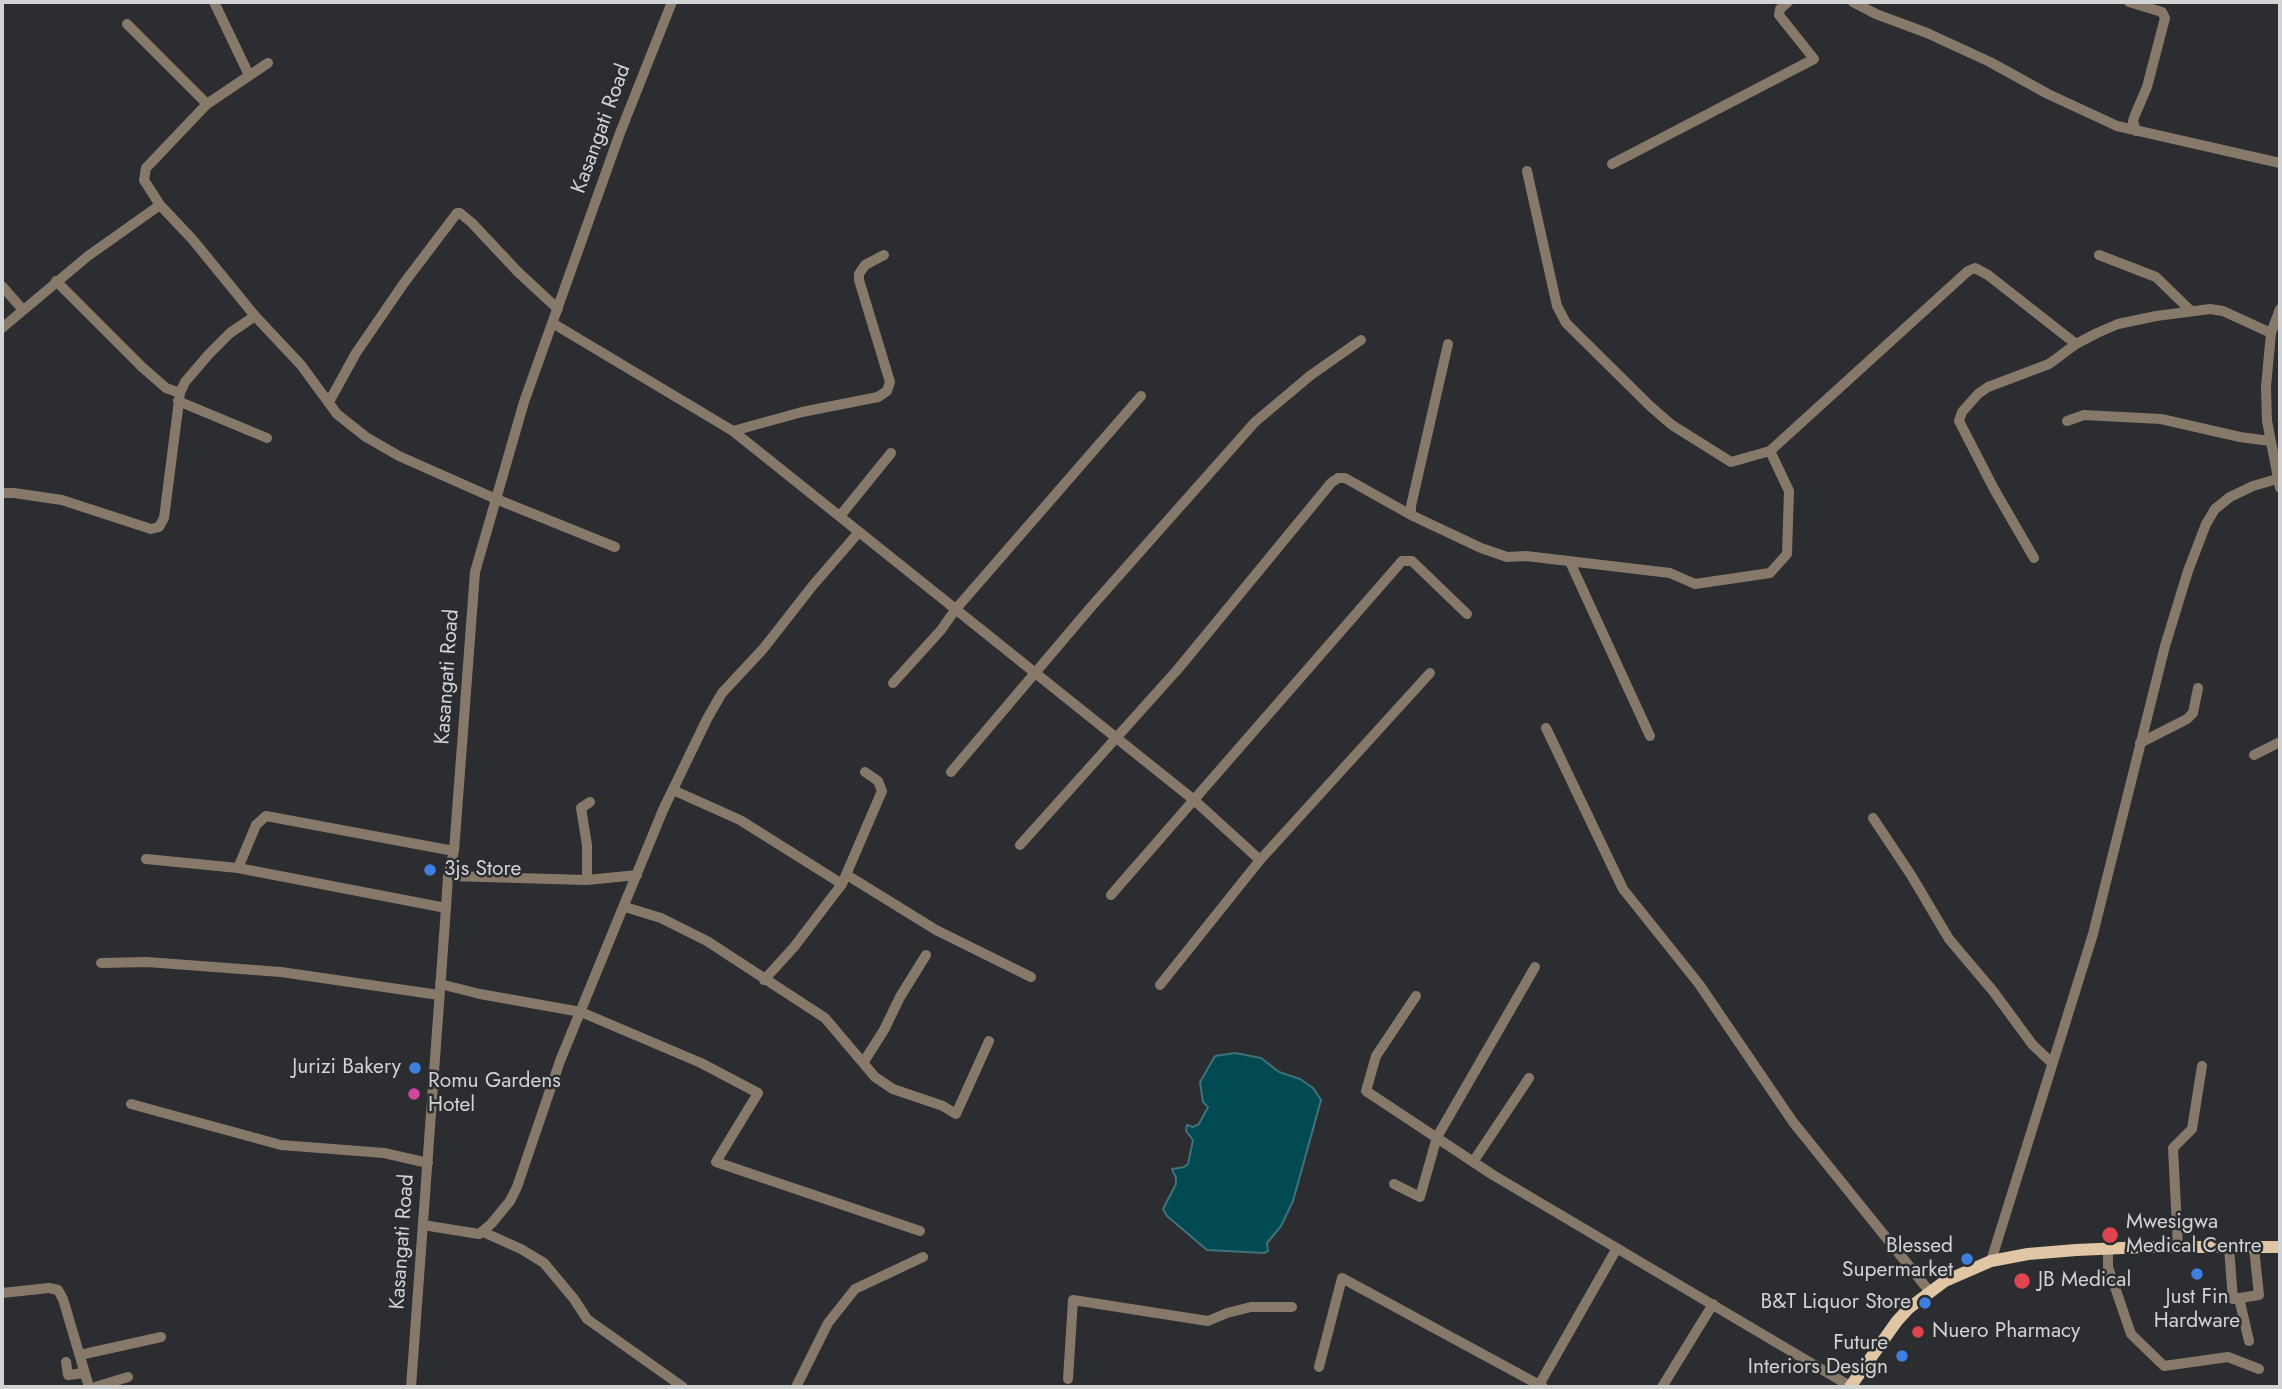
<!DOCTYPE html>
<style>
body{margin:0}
#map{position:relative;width:2282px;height:1389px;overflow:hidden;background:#2b2d30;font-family:Jost,sans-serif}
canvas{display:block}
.frame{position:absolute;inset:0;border:4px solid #d2d3d5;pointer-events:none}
</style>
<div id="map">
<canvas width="2282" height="1389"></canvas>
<div class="frame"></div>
</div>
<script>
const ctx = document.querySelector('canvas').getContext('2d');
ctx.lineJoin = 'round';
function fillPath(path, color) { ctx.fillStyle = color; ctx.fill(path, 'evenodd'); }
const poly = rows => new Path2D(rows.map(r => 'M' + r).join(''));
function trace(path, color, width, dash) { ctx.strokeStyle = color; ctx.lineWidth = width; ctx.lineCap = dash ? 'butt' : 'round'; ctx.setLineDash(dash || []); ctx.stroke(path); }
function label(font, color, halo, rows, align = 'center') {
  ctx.font = font + ' Jost,sans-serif'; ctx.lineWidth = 5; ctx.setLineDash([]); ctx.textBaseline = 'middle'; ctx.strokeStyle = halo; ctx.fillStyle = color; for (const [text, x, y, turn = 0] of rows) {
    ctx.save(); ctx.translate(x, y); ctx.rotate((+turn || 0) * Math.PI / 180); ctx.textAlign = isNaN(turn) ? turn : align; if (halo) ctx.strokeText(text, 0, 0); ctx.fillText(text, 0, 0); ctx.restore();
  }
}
const water = poly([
 [1235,1053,1261,1058,1279,1072,1300,1079,1313,1088,1321,1100,1293,1201,1281,1226,1267,1243,1268,1251,1264,1253,1207,1250,1167,1216,1163,1209,1176,1184,1176,1178,1172,1169,1184,1167,1188,1164,1193,1140,1186,1131,1187,1125,1193,1127,1199,1124,1208,1107,1203,1102,1200,1082,1215,1056,1235,1053]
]);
fillPath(water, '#014a52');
trace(water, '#407379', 2);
trace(poly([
 [214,2,249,75],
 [1853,2,1876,14,1927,33,1990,62,2048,94,2117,126,2280,163],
 [2129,2,2162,12,2165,18,2147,87,2135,115,2133,121,2136,131],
 [127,24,207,104],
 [1612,164,1814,59,1779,15,1780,9,1788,2],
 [1527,171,1557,306,1566,323,1650,406,1672,425,1731,462,1770,451,1968,271,1975,268,1988,275,2076,344],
 [160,205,144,180,146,168,207,104,268,63],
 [2099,255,2156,277,2191,311],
 [56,281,142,367,166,388,180,393],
 [2,286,23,310],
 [2280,309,2271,333,2266,387,2267,421,2280,488],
 [554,324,733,431,1194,800,1260,860,1430,673],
 [2,328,88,256,160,205,193,240,255,316,301,365,337,414,366,437,399,456,496,499,615,547],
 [178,401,267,438],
 [329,402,356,353,404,283,457,213,460,213,472,223,518,272,558,309],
 [2067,421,2084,415,2161,419,2240,437,2270,441],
 [733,431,802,412,878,397,887,391,890,382,859,280,859,274,865,265,884,255],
 [2,493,14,493,62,500,151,529,159,527,164,518,180,393,185,382,209,354,230,333,255,316],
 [1411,515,1411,506,1448,344],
 [840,516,891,453],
 [2034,558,1994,489,1959,421,1962,412,1978,394,1988,387,2049,364,2076,344,2097,333,2118,324,2156,316,2210,309,2223,311,2271,333],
 [1570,562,1650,736],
 [893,683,941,630,955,610,1141,396],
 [1546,728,1623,889,1699,984,1793,1122,1930,1292],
 [2140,743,2187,719,2193,713,2198,688],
 [2254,755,2280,742],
 [951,772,1091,607,1255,422,1311,375,1361,340],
 [673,790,740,820,842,884],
 [1873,818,1911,875,1949,939,1993,991,2032,1044,2052,1063],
 [1020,845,1178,669,1331,483,1338,478,1345,478,1411,515,1481,548,1507,557,1526,556,1670,573,1695,584,1770,573,1787,554,1789,491,1770,451],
 [146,859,238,868,446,908],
 [238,868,256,825,266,816,454,851],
 [847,875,936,930,1031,977],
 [448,876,587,880,637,875],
 [587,880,587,845,581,808,590,802],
 [1111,895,1402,561,1412,561,1467,614],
 [625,907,661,918,707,941,825,1018,875,1077,893,1089,943,1106,956,1114,989,1041],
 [101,963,147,962,281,972,439,995],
 [764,980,794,947,842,884,882,791,878,781,865,772],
 [440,984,480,994,581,1012,701,1063,758,1093,716,1162,920,1231],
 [1160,985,1260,860],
 [1416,996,1376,1056,1366,1091,1493,1175,1850,1386],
 [863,1063,884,1030,900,997,926,955],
 [131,1104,281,1145,384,1153,428,1163],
 [1473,1162,1529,1078],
 [1394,1184,1420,1197,1437,1137,1535,967],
 [423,1225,479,1234,491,1224,510,1201,517,1187,560,1061,663,810,707,719,722,693,763,649,814,584,859,532],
 [483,1232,521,1249,544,1263,574,1299,587,1319,683,1387],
 [2178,1247,2173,1148,2192,1129,2202,1066],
 [2229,1248,2233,1299,2259,1295,2254,1248],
 [2108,1249,2108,1267,2131,1334,2164,1366,2228,1357,2259,1369],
 [1991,1261,2093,934,2165,646,2188,571,2206,524,2215,509,2230,497,2253,486,2277,479],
 [2,1293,49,1288,58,1290,63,1299,89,1387],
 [2239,1298,2249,1341],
 [80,1355,161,1337],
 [66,1362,68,1375,85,1373],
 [1319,1367,1342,1278,1543,1387],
 [1068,1379,1073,1300,1208,1321,1227,1313,1251,1307,1292,1307],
 [1539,1385,1617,1248],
 [95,1387,128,1377],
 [411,1387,446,908,448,876,454,851,475,572,524,402,620,133,672,2],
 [796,1387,828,1323,855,1289,923,1257],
 [1662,1387,1713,1304]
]), '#867969', 10);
trace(poly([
 [1850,1387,1897,1321,1909,1308,1945,1281,1991,1261,2028,1254,2076,1250,2145,1247,2280,1247]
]), '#e0c6a4', 12);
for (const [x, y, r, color] of [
 [430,870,7,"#3f7fe0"],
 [415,1068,7,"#3f7fe0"],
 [414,1094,7,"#d1479c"],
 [2110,1235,9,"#e0444e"],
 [1967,1259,7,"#3f7fe0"],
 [2197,1274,7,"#3f7fe0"],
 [2022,1281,9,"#e0444e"],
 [1925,1303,7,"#3f7fe0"],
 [1918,1332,7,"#e0444e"],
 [1902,1356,7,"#3f7fe0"]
]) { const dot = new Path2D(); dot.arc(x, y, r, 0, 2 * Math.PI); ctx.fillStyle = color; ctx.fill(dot); trace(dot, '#2b2d30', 2.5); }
label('21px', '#d2d3d5', '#2b2d30', [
 ["Kasangati Road",602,129,-70],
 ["Kasangati Road",448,677,-86],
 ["Kasangati Road",403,1242,-86]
]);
label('21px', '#d2d3d5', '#2b2d30', [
 ["3js Store",444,870],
 ["Jurizi Bakery",401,1068,"right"],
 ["Romu Gardens",428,1082],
 ["Hotel",428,1106],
 ["Mwesigwa",2126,1223],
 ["Medical Centre",2126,1247],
 ["Blessed",1953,1247,"right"],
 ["Supermarket",1953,1271,"right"],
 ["JB Medical",2038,1281],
 ["Just Fin",2197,1298,"center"],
 ["Hardware",2197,1322,"center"],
 ["B&T Liquor Store",1911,1303,"right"],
 ["Nuero Pharmacy",1932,1332],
 ["Future",1888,1344,"right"],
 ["Interiors Design",1888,1368,"right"]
], 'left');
</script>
